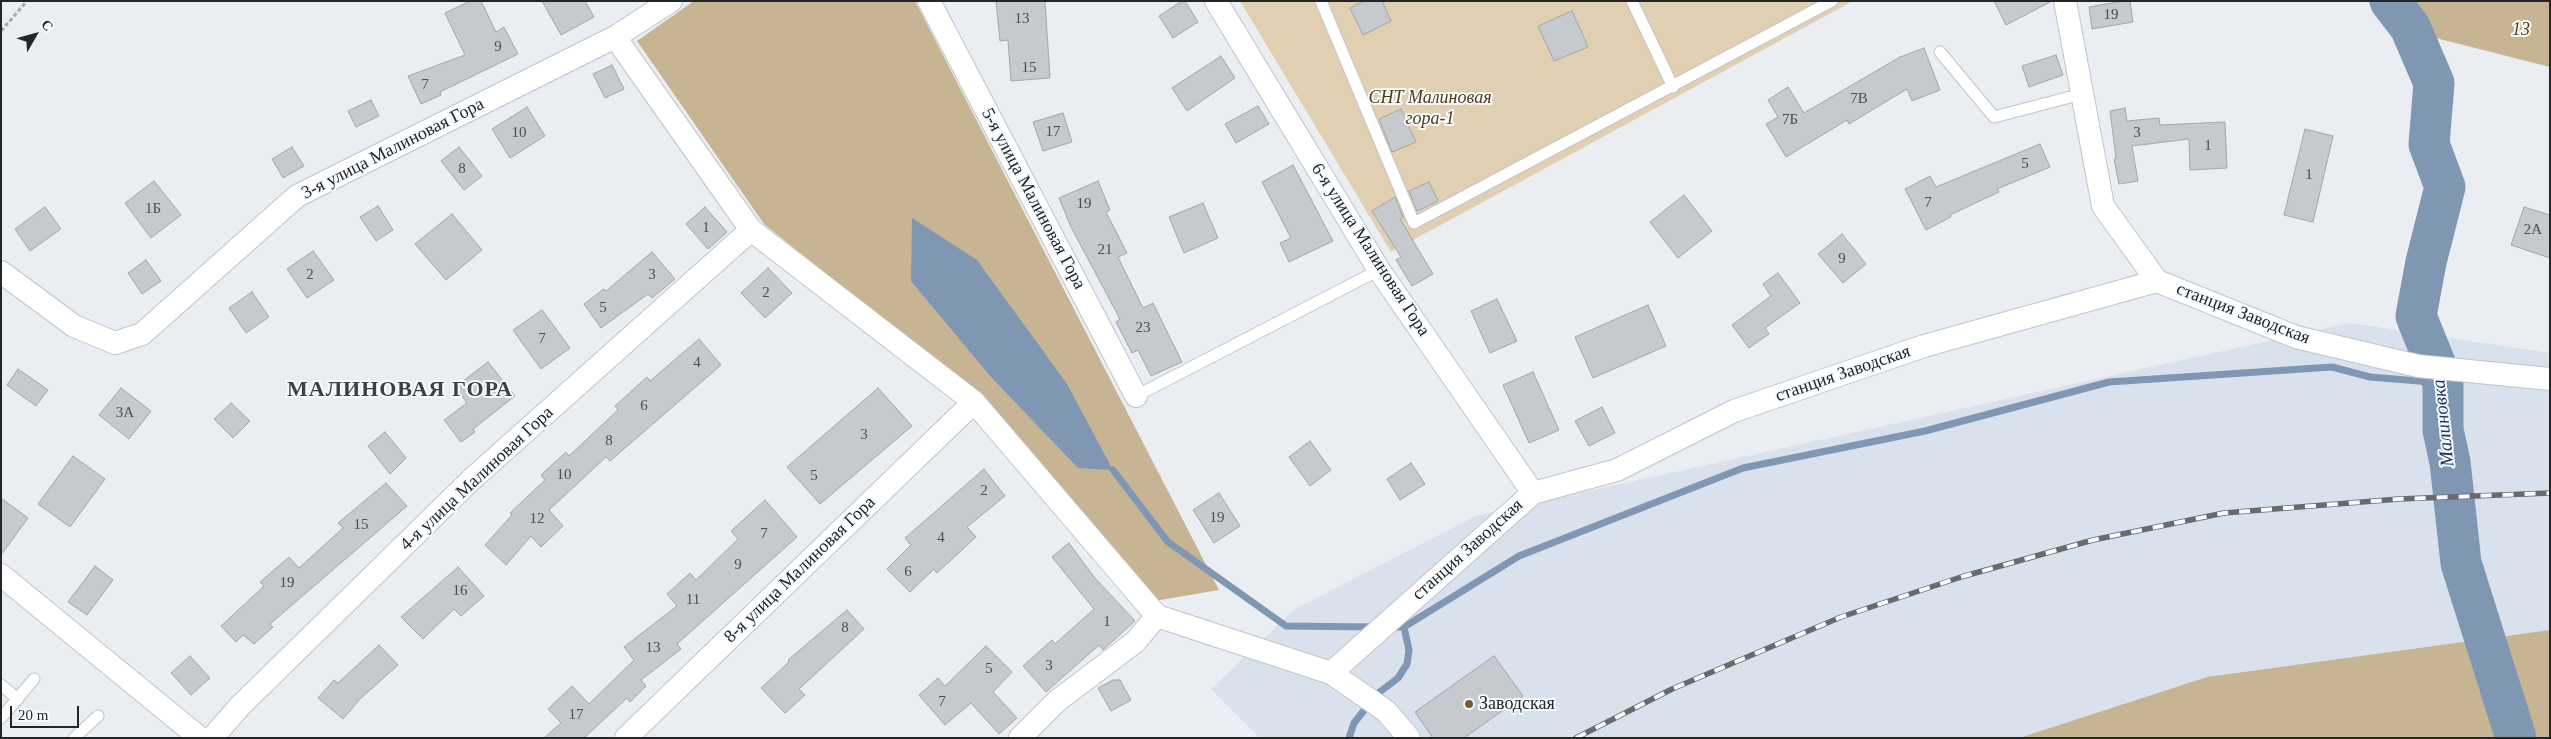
<!DOCTYPE html>
<meta charset="utf-8">
<style>
body{margin:0}
#map{position:relative;width:2551px;height:739px;overflow:hidden;background:#eaedf2;font-family:"Times New Roman",serif}
canvas{display:block}
.frame{position:absolute;inset:0;border:2px solid #232526;pointer-events:none}
.north{position:absolute;left:10px;top:10px;width:50px;height:50px;-webkit-text-stroke:4px #f7fbff;paint-order:stroke;rotate:52deg;font-size:14px;font-weight:700;line-height:20px;text-align:center;color:#232526}
.north::after{content:'';display:block;margin:auto;width:18px;height:22px;background:#232526;clip-path:polygon(50% 0,100% 100%,50% 72%,0 100%)}
.scale{position:absolute;left:10px;top:706px;width:69px;height:22px;box-sizing:border-box;border:2px solid #232526;border-top:0;padding-left:6px;font-size:15px;line-height:18px;white-space:nowrap;color:#232526;-webkit-text-stroke:4px #f7fbff;paint-order:stroke}
</style>
<div id="map">
<canvas width="2551" height="739"></canvas>
<div class="frame"></div>
<div class="north">С</div>
<div class="scale">20 m</div>
</div>
<script>
const ctx = document.querySelector('canvas').getContext('2d');
ctx.lineJoin = 'round';
function fillPath(path, color) { ctx.fillStyle = color; ctx.fill(path, 'evenodd'); }
const poly = rows => new Path2D(rows.map(r => 'M' + r).join(''));
function trace(path, color, width, dash) { ctx.strokeStyle = color; ctx.lineWidth = width; ctx.lineCap = dash ? 'butt' : 'round'; ctx.setLineDash(dash || []); ctx.stroke(path); }
function label(font, color, halo, rows, align = 'center') {
  ctx.font = font + ' "Times New Roman",serif'; ctx.lineWidth = 4; ctx.setLineDash([]); ctx.textBaseline = 'middle'; ctx.strokeStyle = halo; ctx.fillStyle = color; for (const [text, x, y, turn = 0] of rows) {
    ctx.save(); ctx.translate(x, y); ctx.rotate((+turn || 0) * Math.PI / 180); ctx.textAlign = isNaN(turn) ? turn : align; if (halo) ctx.strokeText(text, 0, 0); ctx.fillText(text, 0, 0); ctx.restore();
  }
}
fillPath(poly([
 [2350,323,2550,353,2550,630,2207,677,2019,738,1260,738,1211,689,1295,609,1476,516]
]), '#d9e1ec');
fillPath(poly([
 [1240,1,1853,1,1391,252]
]), '#e1cfb1');
fillPath(poly([
 [694,1,915,1,1219,590,1154,601,981,396,764,224,637,41],
 [2403,1,2550,1,2550,67,2428,36],
 [2550,630,2550,738,2019,738,2207,677]
]), '#c7b492');
fillPath(poly([
 [912,218,977,260,1067,384,1113,470,1078,468,991,377,911,281]
]), '#7f97b3');
trace(poly([
 [1113,470,1168,542,1286,626,1375,627],
 [1391,627,1404,627,1519,556,1743,468,1925,431,2109,382,2332,367,2370,377,2443,383],
 [1349,738,1354,723,1377,694,1398,678,1407,664,1409,650,1404,627]
]), '#7f97b3', 7);
trace(poly([
 [2390,1,2410,27,2434,83,2429,144,2445,187,2426,262,2416,316,2443,383,2443,430,2450,462,2461,563,2516,738]
]), '#7f97b3', 41);
const building = poly([
 [470,1,481,1,496,32,504,27,518,54,440,92,441,95,421,104,408,76,465,55,445,13,470,1],
 [542,1,585,1,594,17,561,35,542,1],
 [996,1,1045,1,1050,78,1011,81,1008,40,1000,41,996,1],
 [1182,1,1185,1,1198,22,1173,38,1159,16,1182,1],
 [1364,1,1382,1,1391,21,1363,35,1350,8,1364,1],
 [1994,1,2052,1,2006,25,1994,1],
 [2123,1,2130,1,2133,22,2092,29,2089,7,2123,1],
 [1572,11,1588,47,1554,61,1538,26,1572,11],
 [1924,48,1940,90,1912,101,1907,89,1849,124,1847,120,1786,157,1766,124,1778,117,1768,100,1788,87,1804,113,1900,57,1924,48],
 [2056,55,2063,75,2029,87,2022,66,2056,55],
 [1221,56,1235,78,1187,111,1172,88,1221,56],
 [612,65,624,89,605,98,593,74,612,65],
 [371,100,379,116,356,127,348,111,371,100],
 [1258,106,1269,124,1236,143,1225,124,1258,106],
 [527,107,545,136,510,158,492,129,527,107],
 [2125,108,2127,121,2159,118,2160,125,2225,122,2227,168,2190,170,2189,139,2132,146,2138,181,2119,184,2114,159,2116,158,2110,111,2125,108],
 [1401,109,1416,142,1392,152,1379,119,1401,109],
 [1063,113,1072,142,1043,151,1033,122,1063,113],
 [2305,129,2333,136,2313,222,2284,215,2305,129],
 [2040,144,2050,167,1997,189,1999,192,1950,215,1951,217,1926,230,1905,189,1930,176,1936,187,2040,144],
 [292,147,304,166,283,178,272,159,292,147],
 [459,147,482,176,464,190,441,161,459,147],
 [1293,165,1333,241,1289,262,1280,243,1291,238,1262,182,1293,165],
 [154,181,181,215,151,238,125,203,154,181],
 [1098,181,1110,210,1106,212,1127,253,1118,257,1143,308,1153,303,1182,362,1151,376,1138,350,1132,353,1116,322,1120,319,1071,227,1059,198,1098,181],
 [1429,182,1438,201,1417,211,1409,191,1429,182],
 [1684,195,1712,231,1678,258,1650,222,1684,195],
 [1395,197,1403,217,1400,219,1433,274,1412,286,1396,260,1401,257,1372,211,1395,197],
 [1203,203,1218,238,1184,253,1169,217,1203,203],
 [378,206,393,230,376,241,360,217,378,206],
 [45,207,61,229,30,251,15,229,45,207],
 [705,207,727,232,708,249,686,224,705,207],
 [2524,207,2550,215,2550,258,2511,245,2524,207],
 [452,214,482,250,446,280,415,244,452,214],
 [1842,234,1866,264,1843,283,1818,254,1842,234],
 [313,251,334,280,307,298,287,269,313,251],
 [652,252,675,279,652,298,648,294,601,328,584,304,604,289,606,291,652,252],
 [146,260,161,281,142,294,128,273,146,260],
 [768,268,792,293,765,318,741,293,768,268],
 [1778,273,1800,303,1765,328,1769,334,1749,348,1732,325,1771,296,1763,284,1778,273],
 [252,292,269,317,246,333,229,308,252,292],
 [1497,299,1517,341,1490,353,1471,311,1497,299],
 [1648,305,1666,346,1593,378,1575,337,1648,305],
 [542,310,570,348,541,369,513,330,542,310],
 [699,339,721,365,610,461,606,457,549,510,563,526,541,547,531,536,506,565,485,545,512,515,510,513,545,480,541,475,566,452,569,456,618,410,615,406,647,377,650,381,699,339],
 [488,362,515,396,473,429,475,432,461,442,444,420,467,403,455,387,488,362],
 [18,369,48,390,36,406,7,385,18,369],
 [1533,372,1559,430,1529,443,1503,385,1533,372],
 [121,388,151,411,129,439,99,415,121,388],
 [878,388,912,426,820,504,787,467,878,388],
 [231,403,250,421,233,438,214,419,231,403],
 [1602,407,1615,433,1589,446,1575,421,1602,407],
 [385,432,406,458,390,474,368,446,385,432],
 [1310,441,1331,470,1310,486,1289,457,1310,441],
 [73,456,105,479,70,527,38,504,73,456],
 [1411,463,1425,484,1400,500,1387,479,1411,463],
 [984,469,1005,496,967,527,976,537,937,573,934,569,910,592,887,569,911,545,905,538,984,469],
 [386,483,407,506,270,624,273,627,254,644,243,635,236,642,221,626,264,586,260,582,289,557,299,568,343,528,338,523,386,483],
 [1219,493,1240,526,1214,543,1193,510,1219,493],
 [1,498,28,518,1,555,1,498],
 [765,500,797,537,677,644,681,649,641,680,646,686,630,702,627,698,584,738,544,738,561,723,548,709,572,686,589,704,634,660,624,647,677,606,667,594,690,573,696,580,738,539,731,531,765,500],
 [1069,543,1094,577,1135,621,1103,650,1099,645,1046,692,1023,666,1052,640,1055,644,1094,609,1052,557,1069,543],
 [95,566,113,580,87,615,68,602,95,566],
 [458,567,484,596,461,616,454,609,423,639,401,617,458,567],
 [847,610,864,629,799,689,805,695,785,713,761,688,789,662,788,660,847,610],
 [379,645,398,665,360,699,343,719,318,698,334,680,338,683,379,645],
 [986,646,1012,672,993,692,1017,718,999,734,971,703,945,725,919,695,938,678,945,686,986,646],
 [190,656,210,678,191,695,171,673,190,656],
 [1494,656,1523,696,1464,738,1433,738,1415,712,1494,656],
 [1113,680,1120,680,1131,700,1111,711,1098,688,1113,680]
]);
fillPath(building, '#c6cace');
trace(building, '#a2a5a9', 1);
const lane = poly([
 [1321,1,1414,223,1832,1],
 [1632,1,1673,87],
 [1940,52,1994,117,2082,94],
 [1136,396,1379,270],
 [1,685,18,699],
 [1,718,34,679],
 [74,738,98,716]
]);
const street = poly([
 [929,1,1136,396],
 [1216,1,1379,270,1533,493],
 [2065,1,2103,206,2157,281],
 [615,37,751,230,974,402,1157,616,1331,673,1386,711,1409,738],
 [1,272,74,326,115,343,142,334,297,196,615,37,671,1],
 [1,575,200,738],
 [1331,673,1533,493,1617,470,1734,411,1924,346,2157,281,2296,337,2418,366,2550,379],
 [212,738,240,706,471,480,751,230],
 [626,738,974,402],
 [1020,738,1057,701,1135,642,1157,616]
]);
trace(lane, '#c1c4c8', 13);
trace(street, '#c1c4c8', 24);
trace(poly([
 [1,31,27,1]
]), '#a6a8ac', 3, [4, 2.5]);
trace(lane, '#fff', 11);
trace(street, '#fff', 22);
const rail = poly([
 [1576,738,1672,689,1841,617,1961,577,2093,540,2224,513,2399,499,2550,493]
]);
trace(rail, '#686a6d', 5.5);
trace(rail, '#f7fbff', 4, [11]);
for (const [x, y, r, color] of [
 [1469,704,5,"#765d2e"]
]) { const dot = new Path2D(); dot.arc(x, y, r, 0, 2 * Math.PI); ctx.fillStyle = color; ctx.fill(dot); trace(dot, '#f7fbff', 2); }
label('15px', '#4c4e50', null, [
 ["19",2111,15],
 ["13",1022,19],
 ["9",498,47],
 ["15",1029,68],
 ["7",425,85],
 ["7В",1859,99],
 ["7Б",1790,120],
 ["17",1053,132],
 ["10",519,133],
 ["3",2137,133],
 ["1",2208,146],
 ["5",2025,164],
 ["8",462,169],
 ["1",2309,175],
 ["7",1928,203],
 ["19",1084,204],
 ["1Б",153,209],
 ["1",706,228],
 ["2А",2533,230],
 ["21",1105,250],
 ["9",1842,259],
 ["2",310,275],
 ["3",652,275],
 ["2",766,293],
 ["5",603,308],
 ["23",1143,328],
 ["7",542,339],
 ["4",697,363],
 ["6",644,406],
 ["3А",125,413],
 ["3",864,435],
 ["8",609,441],
 ["10",564,475],
 ["5",814,476],
 ["2",984,491],
 ["19",1217,518],
 ["12",537,519],
 ["15",361,525],
 ["7",764,534],
 ["4",941,538],
 ["9",738,565],
 ["6",908,572],
 ["19",287,583],
 ["16",460,591],
 ["11",693,600],
 ["1",1107,622],
 ["8",845,628],
 ["13",653,648],
 ["3",1049,666],
 ["5",989,669],
 ["7",942,702],
 ["17",576,715]
]);
label('italic 18px', '#513c12', '#f7fbff', [
 ["13",2521,30],
 ["СНТ Малиновая",1430,98],
 ["гора-1",1430,119]
]);
label('18px', '#232526', '#f7fbff', [
 ["3-я улица Малиновая Гора",393,149,-27],
 ["5-я улица Малиновая Гора",1033,199,62],
 ["6-я улица Малиновая Гора",1370,250,57],
 ["станция Заводская",2243,314,21],
 ["станция Заводская",1843,374,-19],
 ["4-я улица Малиновая Гора",477,479,-43],
 ["станция Заводская",1468,550,-42],
 ["8-я улица Малиновая Гора",800,570,-44]
]);
label('18px', '#232526', '#f7fbff', [
 ["Заводская",1479,704]
], 'left');
label('italic 19px', '#173a62', '#f7fbff', [
 ["Малиновка",2444,423,-96]
]);
ctx.letterSpacing = '1px';
label('bold 22px', '#3e4044', '#f7fbff', [
 ["МАЛИНОВАЯ ГОРА",400,390]
]);
ctx.letterSpacing = '0px';
</script>
